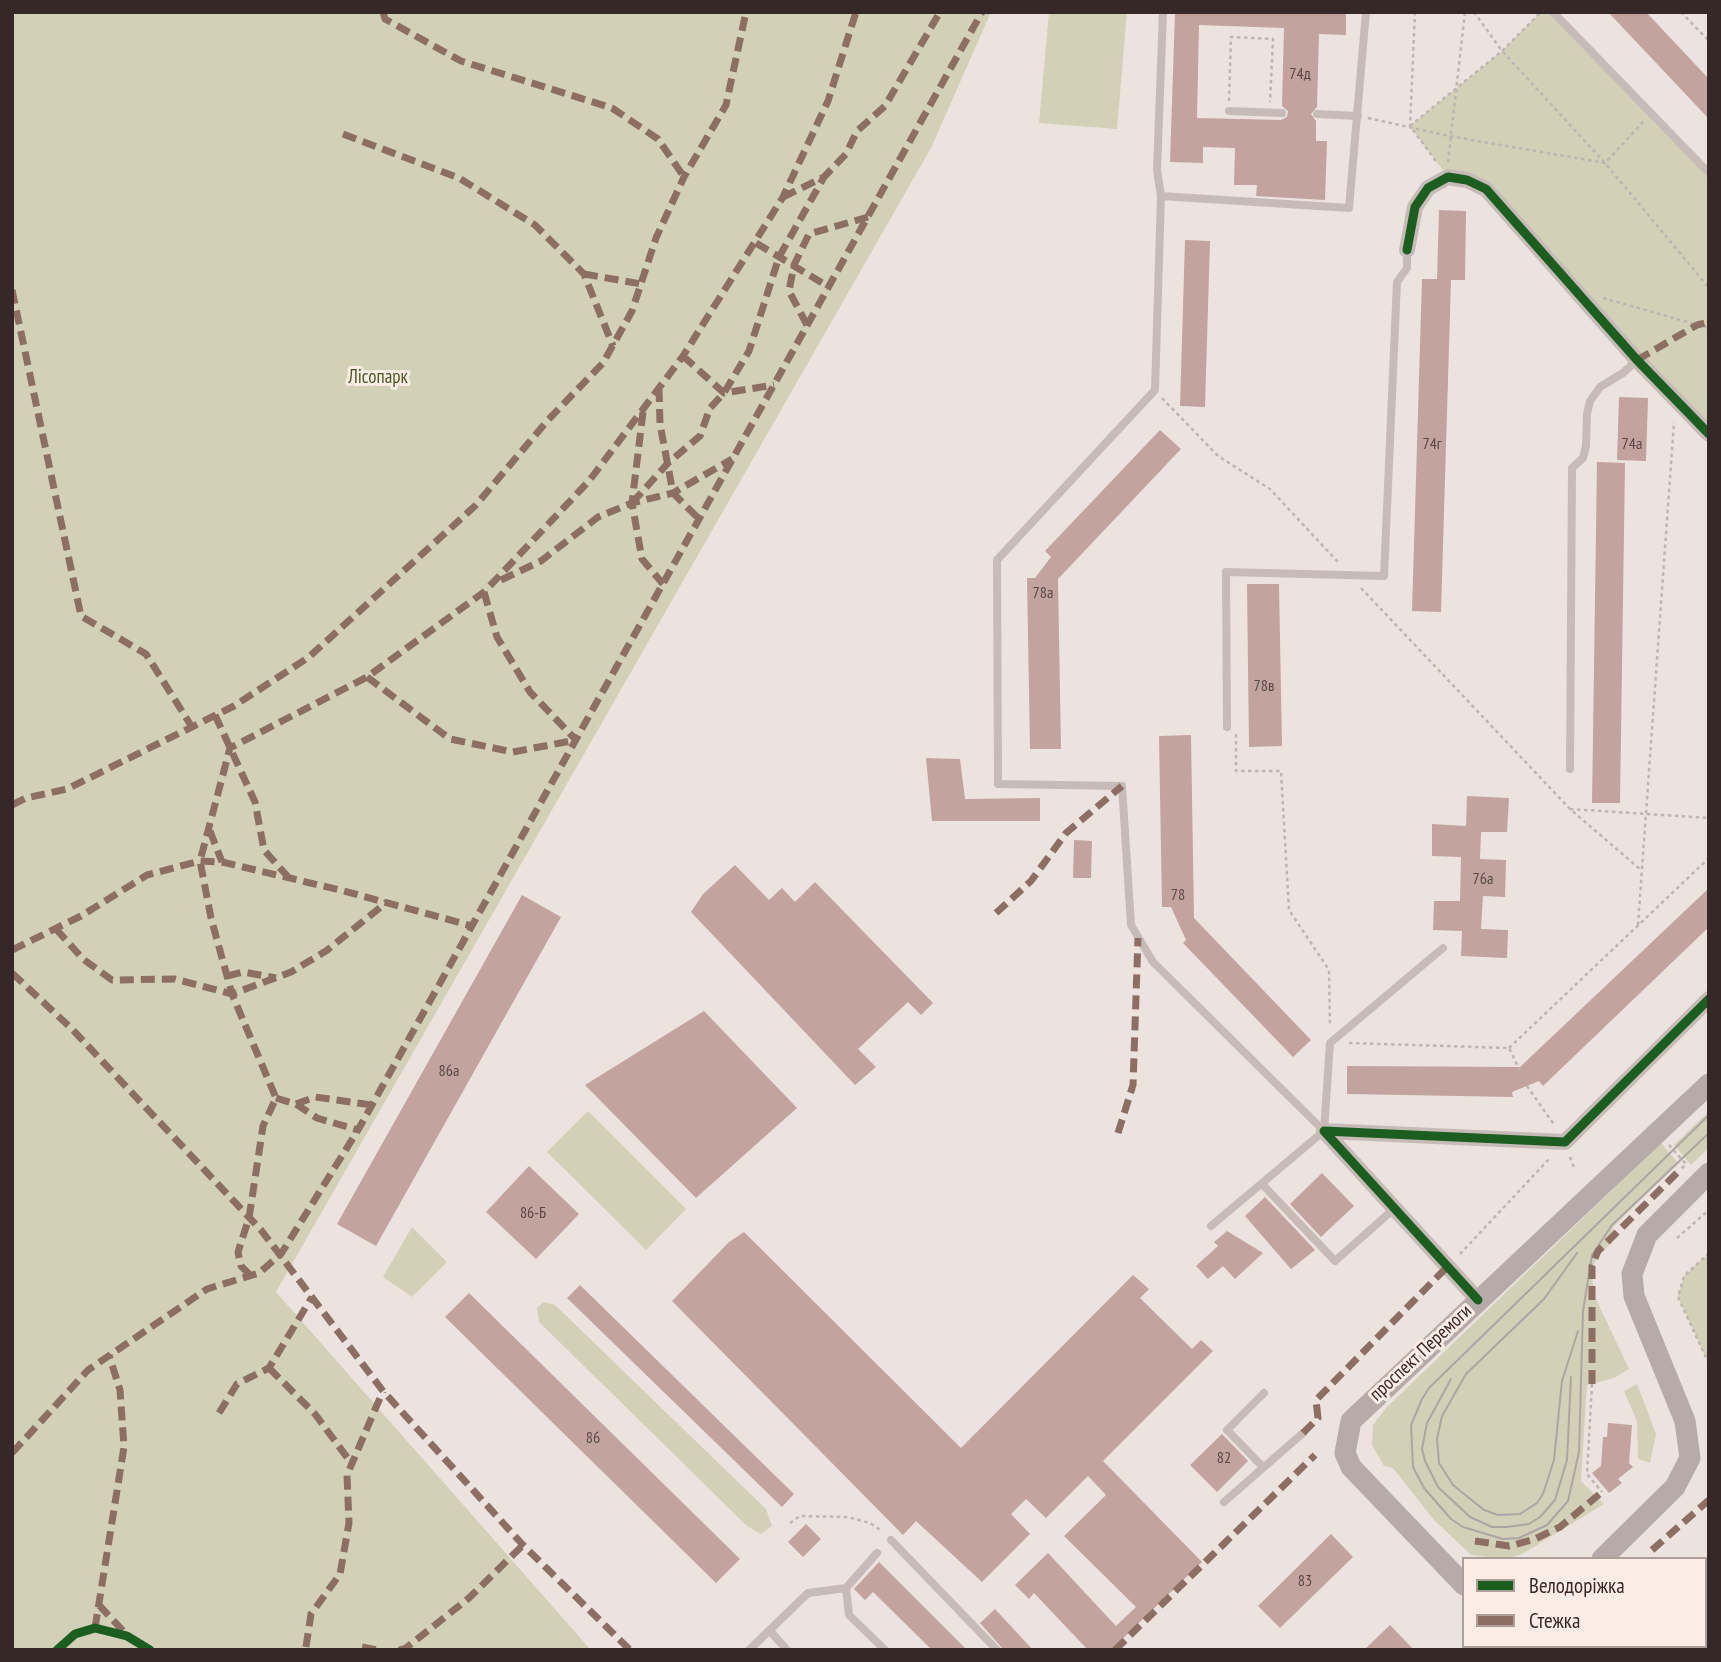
<!DOCTYPE html>
<meta charset="utf-8">
<style>
body{margin:0}
#map{position:relative;width:1721px;height:1662px;overflow:hidden;background:#ede3de;font-family:"PT Sans Narrow",sans-serif}
canvas{display:block}
.frame{position:absolute;inset:0;border:14px solid #362826;pointer-events:none}
.legend{position:absolute;left:1462px;top:1557px;width:245px;height:91px;box-sizing:border-box;background:#fbede5;border:2px solid #ac9e99;margin:0;padding:9px 12px;list-style:none;font-size:21px;color:#362826}
.legend li{display:flex;align-items:center;gap:14px;height:35px}
.legend b{width:35px;border:2px solid #ac9e99}
</style>
<div id="map">
<canvas width="1721" height="1662"></canvas>
<div class="frame"></div>
<ul class="legend">
<li><b style="height:9px;background:#1b5e20"></b>Велодоріжка</li>
<li><b style="height:9px;background:#8d6e63"></b>Стежка</li>
</ul>
</div>
<script>
const ctx = document.querySelector('canvas').getContext('2d');
ctx.lineJoin = 'round';
function fillPath(path, color) { ctx.fillStyle = color; ctx.fill(path, 'evenodd'); }
const poly = rows => new Path2D(rows.map(r => 'M' + r).join(''));
function trace(path, color, width, dash) { ctx.strokeStyle = color; ctx.lineWidth = width; ctx.lineCap = dash ? 'butt' : 'round'; ctx.setLineDash(dash || []); ctx.stroke(path); }
function label(font, color, halo, rows, align = 'center') {
  ctx.font = font + ' "PT Sans Narrow",sans-serif'; ctx.lineWidth = 6; ctx.setLineDash([]); ctx.textBaseline = 'middle'; ctx.strokeStyle = halo; ctx.fillStyle = color; for (const [text, x, y, turn = 0] of rows) {
    ctx.save(); ctx.translate(x, y); ctx.rotate((+turn || 0) * Math.PI / 180); ctx.textAlign = isNaN(turn) ? turn : align; if (halo) ctx.strokeText(text, 0, 0); ctx.fillText(text, 0, 0); ctx.restore();
  }
}
fillPath(poly([
 [12,12,991,12,931,148,276,1292,591,1650,12,1650],
 [1049,12,1127,12,1117,129,1039,123],
 [1541,12,1553,12,1709,173,1709,434,1486,189,1448,177,1410,126,1502,51],
 [588,1111,686,1209,646,1250,547,1152],
 [1709,1111,1709,1148,1691,1165,1674,1145],
 [1661,1143,1678,1163,1612,1228,1618,1235,1597,1258,1591,1271,1595,1297,1629,1369,1614,1378,1587,1385,1581,1481,1604,1504,1522,1554,1505,1559,1471,1555,1434,1520,1393,1468,1384,1466,1372,1445,1373,1425,1386,1408],
 [412,1227,447,1262,412,1297,383,1277],
 [1709,1253,1709,1364,1678,1297,1684,1276],
 [544,1302,555,1305,766,1509,772,1526,761,1534,747,1526,539,1322,537,1308],
 [1637,1384,1656,1434,1650,1463,1638,1459,1637,1421,1624,1391]
]), '#d2d1b7');
fillPath(poly([
 [1175,12,1346,12,1346,35,1319,34,1317,107,1311,114,1316,121,1316,141,1327,141,1325,200,1256,196,1257,185,1234,185,1235,148,1203,147,1203,163,1170,162],
 [1199,25,1284,28,1282,106,1288,111,1287,117,1281,120,1197,118],
 [1608,12,1646,12,1709,79,1709,119],
 [1439,210,1466,211,1465,280,1451,280,1441,612,1412,611,1422,279,1437,279],
 [1185,240,1210,241,1205,407,1180,406],
 [1619,397,1648,398,1646,461,1617,460],
 [1160,430,1181,449,1058,579,1061,749,1030,749,1027,578,1035,578,1051,557,1045,551],
 [1597,462,1625,463,1620,803,1592,803],
 [1247,584,1279,584,1282,746,1249,747],
 [1191,735,1194,918,1311,1040,1293,1057,1183,943,1186,940,1171,907,1162,907,1159,736],
 [926,758,960,759,965,799,1040,798,1040,821,932,821],
 [1467,796,1509,798,1507,832,1481,832,1480,859,1506,860,1505,897,1483,896,1481,929,1508,930,1507,958,1461,956,1462,931,1433,930,1434,901,1460,901,1461,857,1432,856,1432,824,1466,826],
 [1074,840,1092,841,1091,878,1073,878],
 [735,865,769,900,782,888,795,902,815,882,933,1003,921,1015,908,1002,858,1049,876,1067,855,1085,691,912,703,894],
 [1709,888,1709,927,1543,1086,1539,1081,1512,1092,1513,1097,1347,1094,1347,1066,1520,1067],
 [522,895,561,917,376,1246,337,1224],
 [704,1011,797,1108,696,1198,585,1085],
 [529,1166,579,1214,536,1259,486,1212],
 [1322,1173,1354,1206,1321,1237,1290,1204],
 [1265,1197,1315,1250,1291,1269,1245,1216],
 [1227,1231,1263,1253,1235,1279,1223,1266,1208,1279,1196,1266,1218,1246,1214,1242],
 [744,1232,961,1448,1133,1275,1149,1289,1140,1298,1192,1349,1201,1340,1213,1351,1103,1461,1202,1562,1111,1650,1088,1650,1034,1593,1029,1599,1015,1585,1048,1553,1116,1626,1136,1607,1064,1536,1106,1495,1088,1476,1046,1518,1026,1499,1011,1514,1030,1534,982,1582,916,1521,903,1535,672,1301,729,1242],
 [580,1285,794,1494,782,1507,567,1298],
 [469,1293,740,1559,716,1583,445,1317],
 [1608,1423,1632,1425,1629,1463,1633,1467,1618,1479,1622,1483,1609,1493,1592,1473,1601,1466,1603,1437,1607,1437],
 [1222,1434,1248,1461,1217,1492,1190,1465],
 [806,1524,821,1539,803,1557,788,1542],
 [1331,1534,1353,1557,1280,1628,1258,1606],
 [879,1562,967,1650,932,1650,873,1592,865,1600,854,1589],
 [995,1609,1033,1650,1003,1649,980,1623],
 [1390,1625,1414,1650,1364,1650]
]), '#c2a39e');
trace(poly([
 [1415,12,1410,126,1438,164],
 [1474,12,1502,51,1605,163,1709,288],
 [1681,12,1709,41],
 [1229,101,1231,37,1273,39,1270,102],
 [1368,118,1449,136,1605,163,1644,121],
 [1410,126,1502,51,1541,12],
 [1448,162,1465,12],
 [1603,298,1709,328],
 [1162,398,1218,456,1270,489,1338,562],
 [1361,588,1570,809,1641,870],
 [1236,734,1236,771,1281,771,1289,910,1329,970,1330,1027],
 [1570,809,1709,818],
 [1638,925,1674,422],
 [1349,1043,1509,1048,1520,1071],
 [1509,1048,1709,858],
 [1527,1086,1555,1126],
 [1669,1145,1686,1164,1680,1170],
 [1570,1157,1575,1170],
 [1677,1238,1709,1210],
 [1709,1253,1684,1276,1678,1297,1709,1364],
 [1460,1254,1551,1157],
 [1592,1384,1587,1474,1602,1492],
 [790,1523,800,1516,848,1517,870,1523,882,1531]
]), '#beb4b0', 2.5, [3.5, 3.5]);
trace(poly([
 [1163,12,1157,170,1161,196,1349,208,1366,12],
 [1553,12,1709,173],
 [1229,111,1282,113],
 [1317,114,1358,116],
 [1161,196,1155,390,997,560,998,784,1122,786,1131,925,1153,962,1324,1131],
 [1227,727,1226,572,1384,576,1397,282,1407,268,1407,250],
 [1570,769,1572,468,1583,458,1586,446,1587,414,1590,401,1600,387,1623,373,1637,360],
 [1262,1184,1335,1261,1395,1208],
 [1211,1226,1324,1131,1330,1043,1443,948],
 [1263,1467,1227,1430,1264,1393],
 [1224,1502,1303,1433],
 [891,1540,997,1650],
 [846,1588,849,1615,885,1650],
 [770,1631,787,1650],
 [1567,1646,1571,1650],
 [749,1650,808,1593,846,1588,877,1553],
 [1617,1650,1621,1646]
]), '#c6bbb7', 8);
trace(poly([
 [1407,250,1415,207,1428,188,1448,177,1467,180,1486,189,1637,360,1709,434],
 [1478,1300,1324,1131,1565,1142,1709,999],
 [1688,1646,1691,1650]
]), '#c6bbb7', 16);
trace(poly([
 [1602,1559,1675,1487,1690,1458,1685,1421,1634,1296,1632,1274,1647,1235,1709,1173],
 [1464,1585,1351,1467,1345,1453,1351,1421,1709,1084]
]), '#b6aba8', 21);
trace(poly([
 [1709,1115,1429,1388,1422,1399,1411,1425,1413,1467,1424,1488,1451,1519,1463,1527,1503,1539,1519,1538,1547,1525,1568,1501,1579,1452,1583,1311,1592,1255,1612,1225,1709,1133],
 [1577,1253,1544,1299,1466,1374,1442,1416,1437,1439,1439,1463,1453,1485,1484,1510,1498,1515,1520,1514,1537,1503,1543,1494,1554,1460,1562,1381,1578,1331],
 [1451,1379,1427,1423,1422,1449,1425,1461,1438,1487,1470,1517,1492,1527,1507,1527,1529,1524,1540,1517,1555,1500,1567,1460,1571,1377]
]), '#ada5a2', 2);
trace(poly([
 [383,12,385,19,461,61,612,108,658,139,684,177],
 [343,134,459,178,535,225,584,274,613,346],
 [783,197,824,177,846,154,857,131,885,106,940,12],
 [756,243,829,287],
 [584,274,641,284],
 [12,290,81,616,146,654,192,727],
 [807,325,789,291,794,265,809,234,868,217],
 [683,356,724,393,774,385],
 [1637,360,1697,325,1709,322],
 [659,388,660,424,673,493,699,519],
 [643,412,632,503,642,559,663,584],
 [632,503,668,463,700,436,710,408,724,393,749,351,779,257,824,177],
 [501,580,541,561,598,517,632,503,673,493,732,459],
 [484,592,497,637,530,692,576,740],
 [367,677,450,739,513,752,576,740],
 [215,715,255,802,264,850,289,878],
 [12,805,26,798,67,789,234,706,309,657,476,505,548,420,603,363,632,311,656,238,684,177,726,105,746,12],
 [210,831,222,862],
 [996,913,1031,881,1066,833,1122,786],
 [56,929,83,959,112,980,175,979,232,994,291,972,326,951,387,902],
 [12,950,81,916,147,875,200,861,222,862,344,891,472,926],
 [12,973,72,1029,261,1230,383,1391,523,1545,630,1650],
 [227,976,243,972,276,978],
 [276,1098,296,1104,317,1118,358,1130],
 [296,1104,315,1097,372,1105],
 [1118,1133,1133,1085,1138,938],
 [250,1275,241,1266,238,1252,249,1218,263,1126,276,1098,232,994,211,918,200,861,230,748,367,677,484,592,589,481,683,356,783,197,828,101,856,12],
 [269,1368,315,1414,352,1464],
 [1592,1384,1592,1266,1598,1251,1680,1170],
 [219,1413,237,1384,269,1368,312,1297],
 [1303,1433,1318,1418,1316,1400,1448,1266],
 [12,1453,88,1370,207,1289,259,1273,281,1254,358,1130,982,12],
 [1475,1541,1509,1546,1535,1539,1560,1527,1602,1492],
 [1652,1550,1709,1500],
 [99,1605,125,1633],
 [95,1628,124,1447,120,1390,109,1355],
 [306,1647,311,1614,340,1574,349,1523,347,1475,383,1391],
 [362,1647,377,1650],
 [399,1650,406,1648,469,1598,523,1545],
 [1115,1650,1315,1455]
]), '#8d6e63', 7, [14, 7]);
trace(poly([
 [1407,250,1415,207,1428,188,1448,177,1467,180,1486,189,1637,360,1709,434],
 [1478,1300,1324,1131,1565,1142,1709,999],
 [57,1650,75,1634,95,1628,127,1636,150,1650]
]), '#1b5e20', 9);
label('16px', '#594744', null, [
 ["74д",1300,74],
 ["74г",1432,444],
 ["74а",1632,444],
 ["78а",1043,593],
 ["78в",1264,686],
 ["76а",1483,879],
 ["78",1178,895],
 ["86а",449,1071],
 ["86-Б",533,1213],
 ["86",593,1438],
 ["82",1224,1458],
 ["83",1305,1581]
]);
label('19px', '#4e5727', '#fbede5', [
 ["Лісопарк",378,378]
]);
label('19px', '#362826', '#fbede5', [
 ["проспект Перемоги",1421,1353,-43]
]);
</script>
